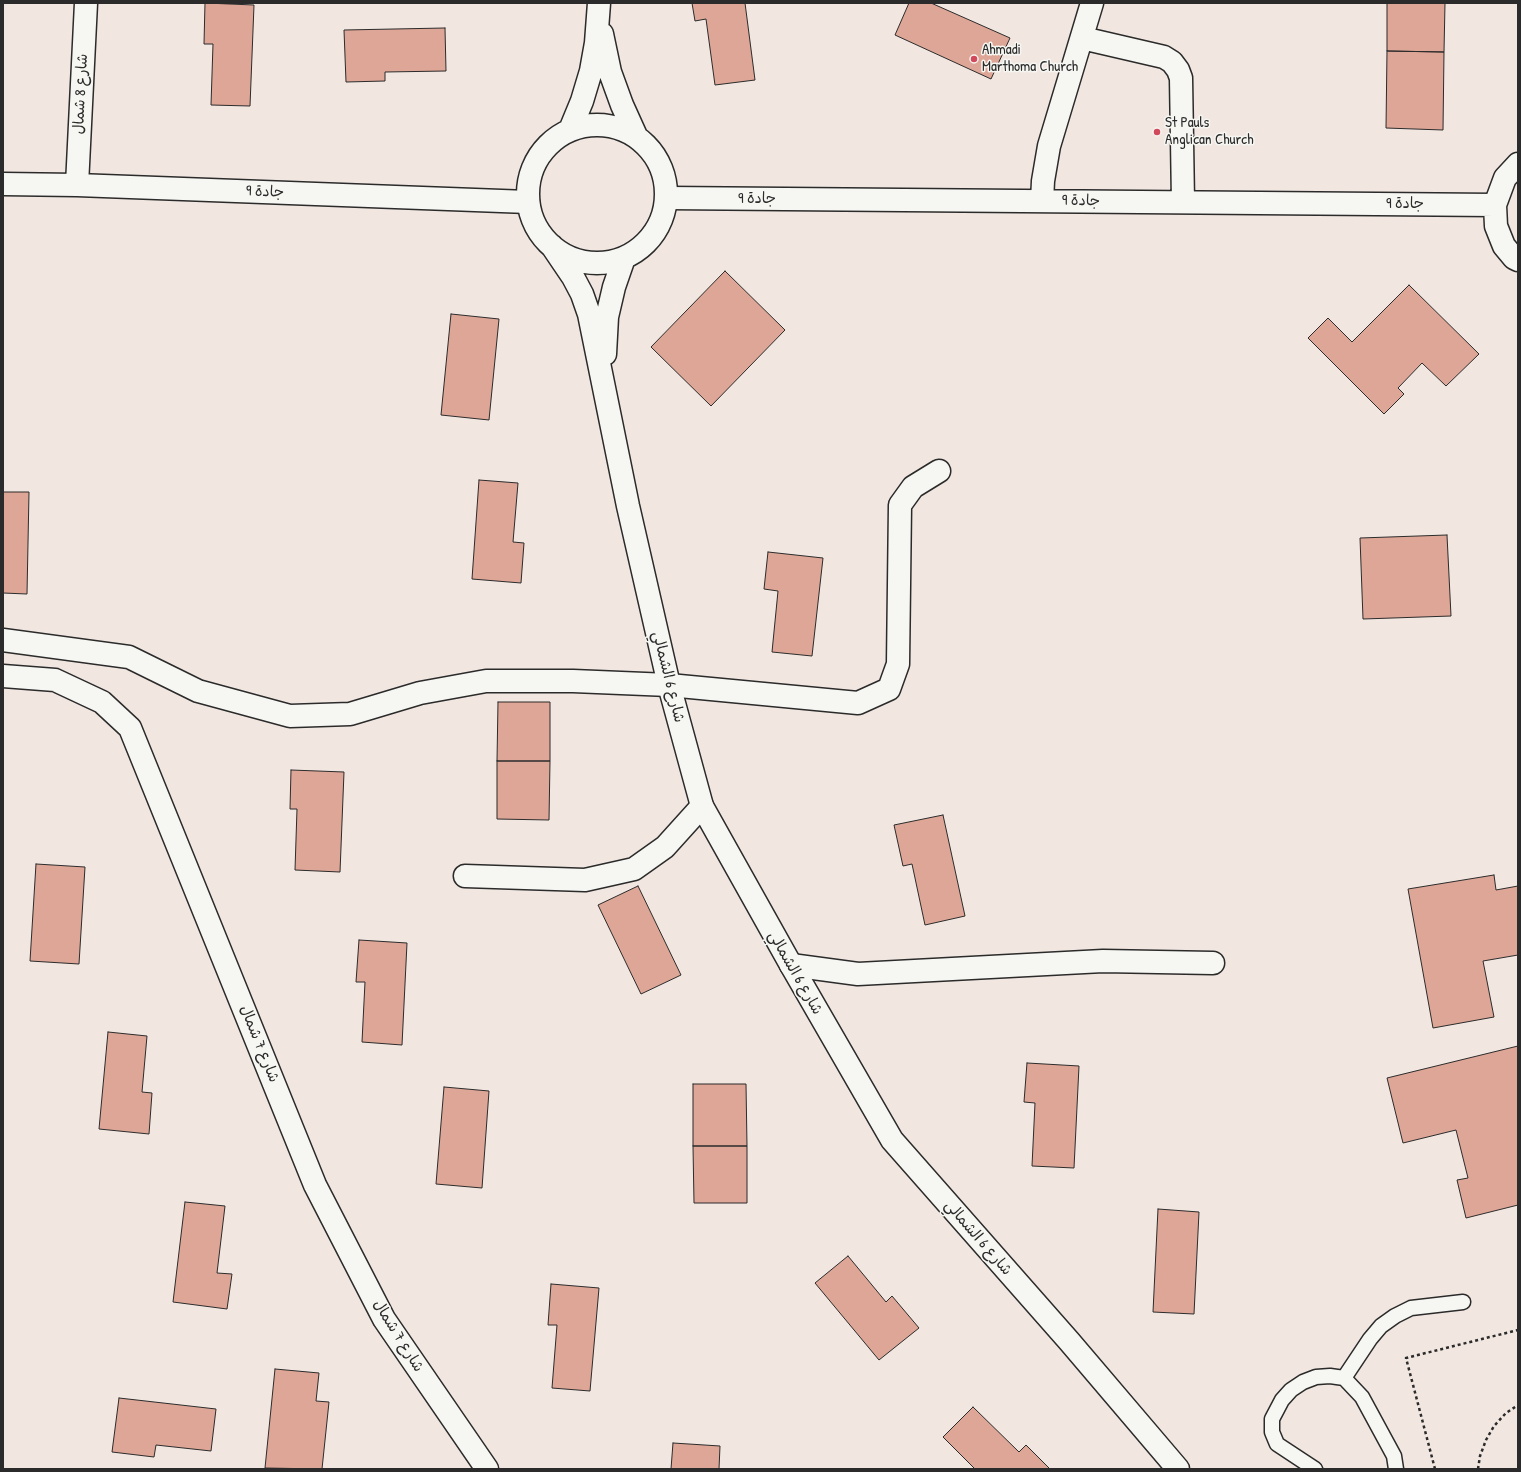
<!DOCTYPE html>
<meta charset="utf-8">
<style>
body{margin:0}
#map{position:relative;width:1521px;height:1472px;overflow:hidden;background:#f1e6e0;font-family:"Patrick Hand",sans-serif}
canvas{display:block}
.frame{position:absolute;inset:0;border:4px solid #2b2b2b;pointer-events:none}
</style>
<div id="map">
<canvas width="1521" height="1472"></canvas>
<div class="frame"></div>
</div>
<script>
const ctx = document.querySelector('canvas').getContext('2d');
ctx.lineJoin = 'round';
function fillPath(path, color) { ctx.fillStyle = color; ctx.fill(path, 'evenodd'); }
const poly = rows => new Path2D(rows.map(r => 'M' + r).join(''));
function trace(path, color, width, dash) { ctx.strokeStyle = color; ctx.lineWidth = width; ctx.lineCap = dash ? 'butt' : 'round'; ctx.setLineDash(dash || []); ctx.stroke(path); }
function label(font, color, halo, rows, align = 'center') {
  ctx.font = font + ' "Patrick Hand","Playpen Sans Arabic",sans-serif'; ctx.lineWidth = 3; ctx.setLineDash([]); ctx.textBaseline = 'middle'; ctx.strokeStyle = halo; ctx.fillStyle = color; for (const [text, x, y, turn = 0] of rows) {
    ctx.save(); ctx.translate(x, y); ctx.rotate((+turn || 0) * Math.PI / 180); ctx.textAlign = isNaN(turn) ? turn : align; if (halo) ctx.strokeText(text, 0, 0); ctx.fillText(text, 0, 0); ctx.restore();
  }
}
const building = poly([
 [205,3,254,5,250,106,211,105,213,44,204,44,205,3],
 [692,3,745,3,755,80,715,85,706,19,695,21,692,3],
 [909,3,931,3,1010,38,991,79,895,35,909,3],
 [1387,3,1445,3,1444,52,1387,51,1387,3],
 [445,28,446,71,385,72,385,81,346,82,344,30,445,28],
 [1387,51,1444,52,1443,130,1386,128,1387,51],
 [725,271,785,330,711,406,651,347,725,271],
 [1409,285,1479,354,1446,386,1422,363,1398,388,1404,394,1384,414,1308,338,1328,318,1352,342,1409,285],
 [451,314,499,319,489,420,441,415,451,314],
 [479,480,518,483,513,542,524,543,521,583,472,579,479,480],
 [3,492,29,492,27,594,3,593,3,492],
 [1447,535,1451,616,1363,619,1360,538,1447,535],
 [768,552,823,558,812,656,772,652,778,591,764,589,768,552],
 [498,702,550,702,550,761,497,761,498,702],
 [497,761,550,761,549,820,497,819,497,761],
 [291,770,344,772,340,872,295,870,297,809,290,809,291,770],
 [943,815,965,916,925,925,912,864,903,866,894,825,943,815],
 [36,864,85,867,79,964,30,961,36,864],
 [1494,875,1496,890,1518,886,1518,955,1483,961,1494,1017,1433,1028,1408,889,1494,875],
 [638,886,681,975,641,994,598,905,638,886],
 [359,940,407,943,402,1045,362,1042,365,982,356,982,359,940],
 [108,1032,147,1036,142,1092,152,1093,149,1134,99,1129,108,1032],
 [1518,1046,1518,1205,1466,1218,1457,1180,1468,1178,1456,1130,1403,1143,1387,1078,1518,1046],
 [1027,1063,1079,1066,1074,1168,1032,1166,1035,1103,1024,1102,1027,1063],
 [693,1084,746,1084,747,1146,693,1146,693,1084],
 [444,1087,489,1091,482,1188,436,1184,444,1087],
 [693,1146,747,1146,747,1203,694,1203,693,1146],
 [185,1202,225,1206,217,1273,232,1274,227,1309,173,1302,185,1202],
 [1158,1209,1199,1212,1194,1314,1153,1312,1158,1209],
 [848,1256,886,1302,892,1296,919,1328,879,1360,815,1283,848,1256],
 [551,1284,599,1288,590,1391,552,1388,557,1325,548,1325,551,1284],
 [275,1369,319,1373,316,1401,329,1402,322,1469,265,1468,275,1369],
 [119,1398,216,1409,211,1451,156,1445,154,1457,112,1452,119,1398],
 [973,1407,1019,1452,1026,1445,1050,1469,975,1469,943,1437,973,1407],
 [673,1443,720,1446,719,1469,671,1469,673,1443]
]);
fillPath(building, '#dea697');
trace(building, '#2b2b2b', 1);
const lane = poly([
 [1344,1378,1370,1339,1381,1326,1395,1316,1411,1308,1463,1302],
 [1315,1469,1277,1444,1272,1432,1272,1419,1282,1400,1291,1390,1303,1382,1316,1377,1330,1376,1344,1378,1362,1397,1394,1456,1396,1469]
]);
const street = poly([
 [1082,38,1164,57,1172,62,1178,70,1181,78,1183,202],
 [1518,164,1505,178,1495,205,1496,226,1504,246,1514,258,1518,260],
 [3,184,77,185,528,202],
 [77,185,86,3],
 [667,198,1495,205],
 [1042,201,1043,181,1049,146,1092,3],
 [3,640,129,657,198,691,290,716,350,714,420,693,486,681,573,681,669,685,858,703,889,689,898,664,900,505,913,487,939,471],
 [3,676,55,680,102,702,130,728,315,1185,384,1319,487,1469],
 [465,876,585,880,634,869,665,847,702,806],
 [791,965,858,974,1103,961,1213,963]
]);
const secondary = poly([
 [602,34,610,72,622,105,636,136],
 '528 194a69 69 0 1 1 138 0a69 69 0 1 1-138 0Z',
 [570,130,582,101,591,71,596,43,599,3],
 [552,246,573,277,582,294,589,314,628,506,669,685,702,806,791,965,892,1140,1069,1341,1178,1469],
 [605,354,607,317,614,287,624,258]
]);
trace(lane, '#2b2b2b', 17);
trace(street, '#2b2b2b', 25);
trace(secondary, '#2b2b2b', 25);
trace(poly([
 [1435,1469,1406,1358,1518,1330],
 [1478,1469,1480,1456,1486,1440,1494,1426,1506,1413,1518,1405]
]), '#2b2b2b', 2.5, [3, 3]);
trace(lane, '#f6f6f2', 14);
trace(street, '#f6f6f2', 22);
trace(secondary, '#f6f6f2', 22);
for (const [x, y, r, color] of [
 [974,59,4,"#d1495b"],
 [1157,132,4,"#d1495b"]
]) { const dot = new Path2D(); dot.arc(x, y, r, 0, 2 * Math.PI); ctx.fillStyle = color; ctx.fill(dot); trace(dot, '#f6f6f2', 1.5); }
label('15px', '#2b2b2b', '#f6f6f2', [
 ["Ahmadi",982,50],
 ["Marthoma Church",982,67],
 ["St Pauls",1165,123],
 ["Anglican Church",1165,140]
], 'left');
label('15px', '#2b2b2b', '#f6f6f2', [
 ["شارع 8 شمال",81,94,-87],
 ["جادة 9",265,192,2],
 ["جادة 9",757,199],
 ["جادة 9",1081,201,1],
 ["جادة 9",1405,204],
 ["شارع 6 الشمالي",668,677,76],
 ["شارع 6 الشمالي",795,973,60],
 ["شارع 7 شمال",259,1044,68],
 ["شارع 6 الشمالي",978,1238,49],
 ["شارع 7 شمال",398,1336,58]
]);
</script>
